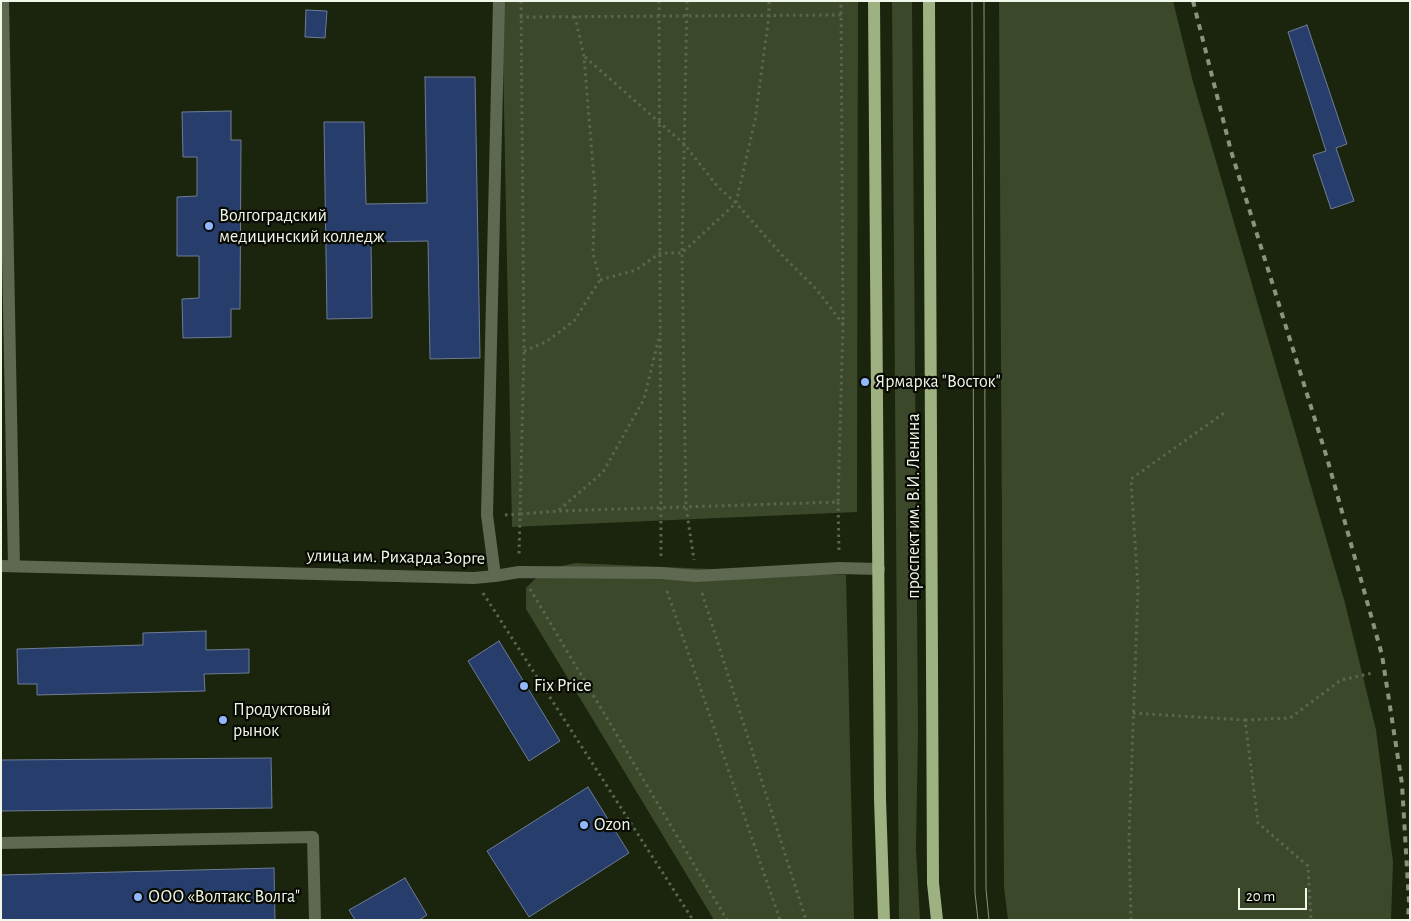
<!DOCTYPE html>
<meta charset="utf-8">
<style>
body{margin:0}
#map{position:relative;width:1411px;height:921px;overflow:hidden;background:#1b240c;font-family:"Alegreya Sans",sans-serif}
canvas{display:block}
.frame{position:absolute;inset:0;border:2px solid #f0f7e8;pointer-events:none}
.scale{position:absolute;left:1238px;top:888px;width:69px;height:22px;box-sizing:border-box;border:2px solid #f0f7e8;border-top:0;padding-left:6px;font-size:15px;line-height:18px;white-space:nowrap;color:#f0f7e8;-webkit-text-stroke:4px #080b03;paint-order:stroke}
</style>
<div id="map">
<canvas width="1411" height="921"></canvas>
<div class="frame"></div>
<div class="scale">20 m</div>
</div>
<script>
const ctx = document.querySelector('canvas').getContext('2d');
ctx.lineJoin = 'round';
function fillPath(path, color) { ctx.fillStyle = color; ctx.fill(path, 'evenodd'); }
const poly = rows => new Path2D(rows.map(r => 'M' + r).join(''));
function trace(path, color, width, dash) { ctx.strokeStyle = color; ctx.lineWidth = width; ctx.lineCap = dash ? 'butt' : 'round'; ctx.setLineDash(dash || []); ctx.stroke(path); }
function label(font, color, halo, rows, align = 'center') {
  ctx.font = font + ' "Alegreya Sans",sans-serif'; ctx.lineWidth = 4.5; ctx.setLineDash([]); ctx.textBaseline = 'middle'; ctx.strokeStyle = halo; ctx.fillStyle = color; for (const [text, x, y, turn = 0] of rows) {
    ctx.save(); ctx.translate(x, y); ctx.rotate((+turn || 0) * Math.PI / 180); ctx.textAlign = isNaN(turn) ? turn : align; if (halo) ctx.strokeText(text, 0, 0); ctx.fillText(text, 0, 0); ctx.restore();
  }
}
fillPath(poly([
 [502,1,858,1,857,512,512,527],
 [892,1,912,1,918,730,916,849,920,920,899,920],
 [999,1,1173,1,1193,82,1345,603,1376,730,1393,862,1391,920,1008,920,1004,887],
 [575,563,846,575,854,920,714,920,526,609,526,588,544,570]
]), '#3c482a');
const building = poly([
 [306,10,327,11,325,38,305,37,306,10],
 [1307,25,1347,144,1336,148,1354,201,1331,209,1313,155,1326,151,1288,32,1307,25],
 [425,77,475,77,480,358,430,359,428,241,371,242,372,318,327,319,324,122,364,122,366,204,427,203,425,77],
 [231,111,231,140,241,140,240,309,231,309,231,337,183,338,182,299,199,298,199,256,177,256,177,197,197,196,197,157,183,157,182,112,231,111],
 [206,631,206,650,249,649,249,673,204,674,205,691,37,695,37,684,18,684,17,649,143,645,143,633,206,631],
 [499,641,560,741,529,761,468,661,499,641],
 [271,758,272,808,1,811,1,760,271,758],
 [588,787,629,853,529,917,487,851,588,787],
 [274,868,275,920,1,920,1,875,274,868],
 [405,878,427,915,419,920,355,920,349,910,405,878]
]);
fillPath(building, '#273e6c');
trace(building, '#6e7c95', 1);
trace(poly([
 [521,1,524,351,520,514,558,511,838,502,843,324,841,1],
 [659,1,661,556],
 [687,1,682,253,686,507,694,560],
 [575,16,584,57,595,190,593,253,600,280,636,270,660,253,682,253,736,203,755,120,769,16,769,1],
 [520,17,841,15],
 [585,57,684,144,718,187,736,203,782,255,817,290,843,324],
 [524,351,546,342,574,321,600,280],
 [838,502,839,551],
 [559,510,603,472,644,399,659,337],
 [505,515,520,514,519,556],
 [530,589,727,920],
 [667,591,780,920],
 [483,593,693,920],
 [702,593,806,920],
 [1133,713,1245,720,1258,823,1308,866,1311,920],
 [1245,720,1290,718,1341,680,1373,673],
 [1131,920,1129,838,1138,588,1131,479,1224,413]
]), '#5c654f', 3, [2.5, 4]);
trace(poly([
 [1,843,313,837,315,920]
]), '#5f6851', 12);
trace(poly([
 [3,1,14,566],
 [1,566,474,578,495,576,519,572,661,573,696,576,839,568,879,569],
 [495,576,487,515,499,1]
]), '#5f6851', 12);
trace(poly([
 [874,1,880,799,884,920],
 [929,1,933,883,937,920]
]), '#9eb281', 12);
trace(poly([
 [972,1,975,893,978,920],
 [984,1,986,889,989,920]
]), '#8b9380', 1);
trace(poly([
 [1193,1,1231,151,1327,458,1382,655,1402,784,1409,902,1408,920]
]), '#8b9380', 4, [6, 6]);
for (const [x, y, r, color] of [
 [209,226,5,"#92b7fd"],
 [865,382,5,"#92b7fd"],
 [524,686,5,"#92b7fd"],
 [223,720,5,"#92b7fd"],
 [584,825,5,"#92b7fd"],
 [138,897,5,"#92b7fd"]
]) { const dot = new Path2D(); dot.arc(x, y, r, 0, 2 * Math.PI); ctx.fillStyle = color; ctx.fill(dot); trace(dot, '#080b03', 2); }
label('18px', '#f0f7e8', '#080b03', [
 ["Волгоградский",219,216],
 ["медицинский колледж",219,237],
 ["Ярмарка \"Восток\"",875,382],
 ["Fix Price",534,686],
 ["Продуктовый",233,710],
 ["рынок",233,731],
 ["Ozon",594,825],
 ["ООО «Волтакс Волга\"",148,897]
], 'left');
label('18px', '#f0f7e8', '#080b03', [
 ["проспект им. В.И. Ленина",914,506,-90],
 ["улица им. Рихарда Зорге",396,557,1]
]);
</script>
